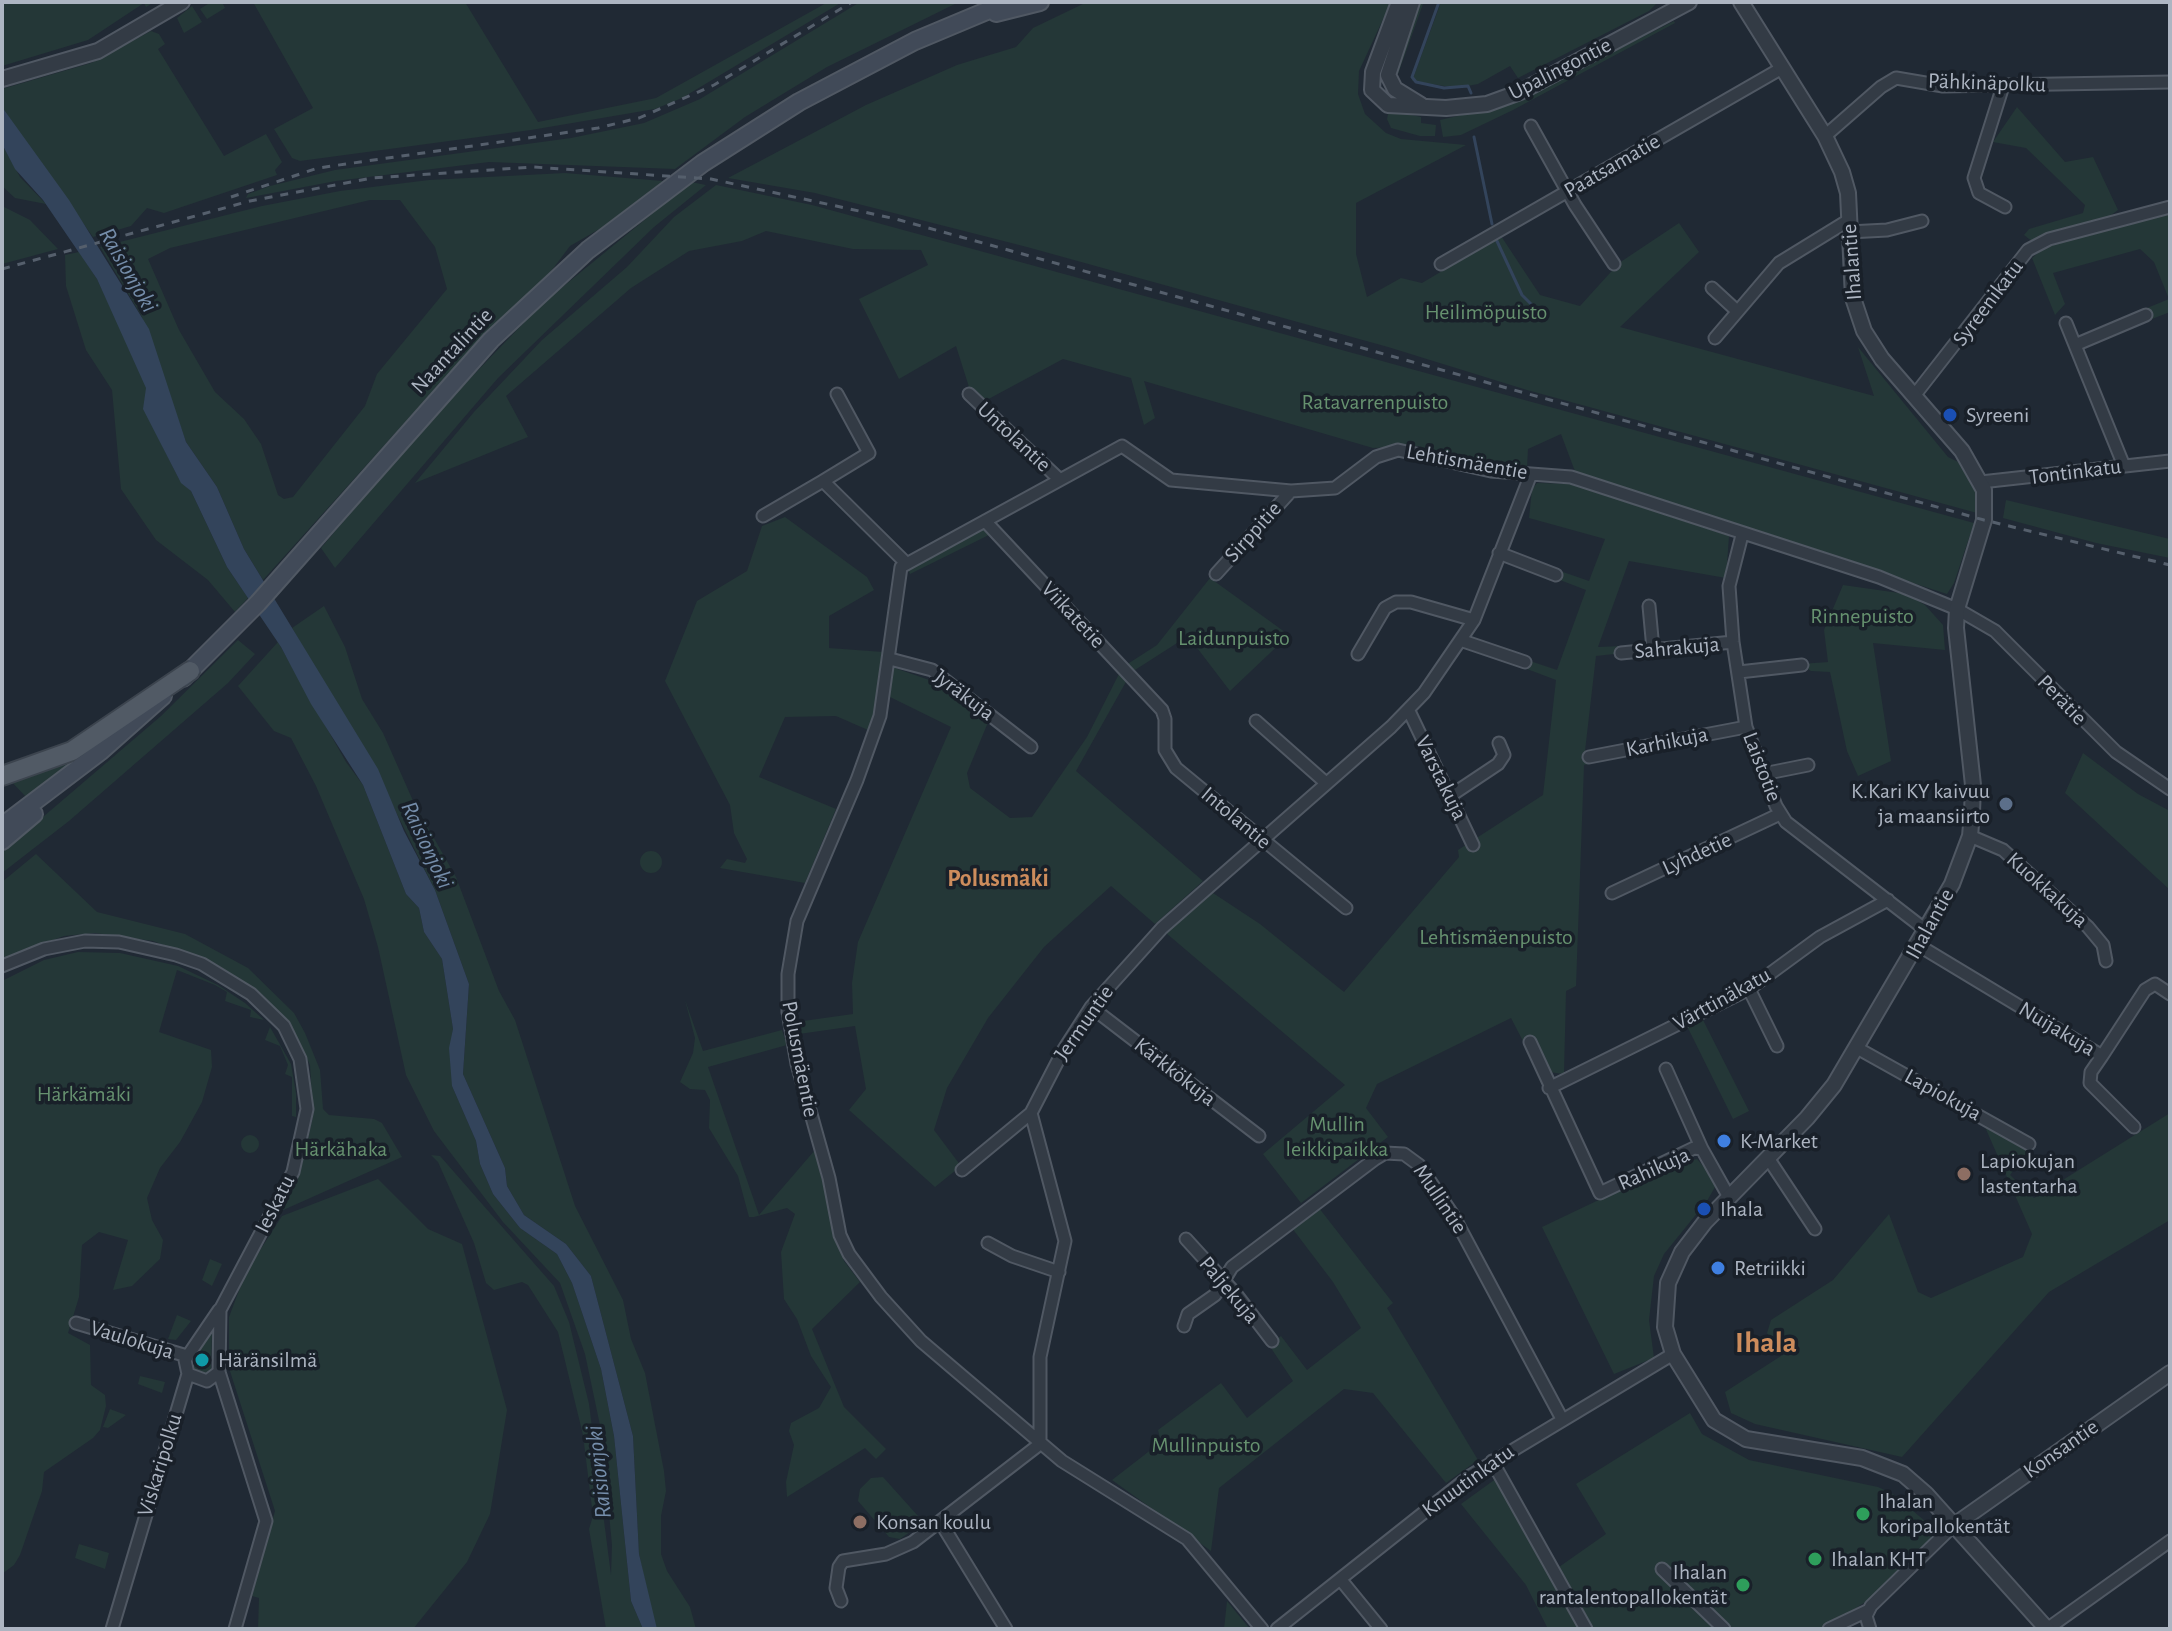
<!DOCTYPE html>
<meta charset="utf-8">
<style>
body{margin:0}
#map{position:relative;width:2172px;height:1631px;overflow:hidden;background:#202934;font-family:"Alegreya Sans",sans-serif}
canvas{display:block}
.frame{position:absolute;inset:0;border:4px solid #adb5c2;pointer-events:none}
</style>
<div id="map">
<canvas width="2172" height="1631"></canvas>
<div class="frame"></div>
</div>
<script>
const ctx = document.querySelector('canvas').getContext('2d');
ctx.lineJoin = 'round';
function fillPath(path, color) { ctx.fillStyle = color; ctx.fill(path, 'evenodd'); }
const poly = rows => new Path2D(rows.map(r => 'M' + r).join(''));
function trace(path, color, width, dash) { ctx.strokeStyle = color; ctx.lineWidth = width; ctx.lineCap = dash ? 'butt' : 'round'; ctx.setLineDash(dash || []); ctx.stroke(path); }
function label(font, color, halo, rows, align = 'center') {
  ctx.font = font + ' "Alegreya Sans",sans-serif'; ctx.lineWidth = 7; ctx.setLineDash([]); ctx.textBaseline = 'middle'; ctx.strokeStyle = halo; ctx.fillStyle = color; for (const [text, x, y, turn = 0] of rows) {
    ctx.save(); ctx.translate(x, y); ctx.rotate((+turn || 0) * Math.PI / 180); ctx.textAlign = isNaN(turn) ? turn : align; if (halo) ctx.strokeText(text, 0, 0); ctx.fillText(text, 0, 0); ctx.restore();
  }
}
fillPath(poly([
 [2,2,154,2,146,7,144,3,88,40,2,66],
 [211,2,222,2,225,8,207,19,200,9],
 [253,2,465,2,538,122,656,98,828,2,842,2,682,98,655,109,531,130,300,161,292,158,274,129,313,108],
 [860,2,959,2,827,67,745,117,675,169,489,162,336,181,246,198,248,194,270,186,335,170,571,138,644,123,700,99],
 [1087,2,1391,2,1359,71,1358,94,1365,114,1386,133,1401,139,1466,145,1356,203,1356,254,1367,297,1401,278,1422,283,1501,236,1540,295,1580,306,1619,263,1679,223,1699,252,1620,327,1874,396,1858,347,1948,457,1958,462,1973,488,1976,486,1980,496,1977,513,1527,390,1388,347,1027,247,815,193,728,178,866,105,957,65,1016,47,1033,28],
 [1441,2,1658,2,1649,11,1518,78,1510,66,1478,84,1457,88,1412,81],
 [1420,4,1423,4,1397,77,1407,32],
 [192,6,202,22,184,33,177,18],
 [1674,21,1675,23,1513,110,1461,135,1443,137,1440,120,1510,104],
 [151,31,159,34,165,44,158,49,224,156,266,134,282,162,275,170,277,175,164,213,147,208,131,226,93,237,11,122,2,107,2,89,91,63],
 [2017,107,2065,162,2093,157,2118,210,2106,219,2033,242,2024,235,2029,229,2083,213,2085,205,2026,148,1993,142],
 [1389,110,1421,117,1421,123,1436,125,1435,136,1420,136,1391,128,1387,119],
 [2,144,20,177,46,204,15,198,2,186],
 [565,173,663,181,603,227,570,246,552,270,452,370,263,580,244,549,217,487,186,442,141,315,100,247,262,206,340,191,429,180],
 [370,200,400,200,435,247,447,289,377,374,365,406,293,497,284,499,278,495,261,444,244,419,215,392,179,330,148,259,170,248],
 [691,182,706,185,654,227,498,378,335,568,321,548,427,423,543,303],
 [716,185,812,205,1974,523,1954,583,1947,594,1576,474,1561,434,1528,449,1527,468,1485,463,1418,446,1373,448,1144,381,1155,418,1144,425,1131,378,1063,359,981,403,969,387,956,346,899,379,859,299,928,265,921,250,853,249,766,231,742,241,689,251,631,288,506,396,528,437,415,483,474,412,542,340,627,267,674,217],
 [2,206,30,220,58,249,2,264],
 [2170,212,2170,312,2152,319,2147,308,2169,299,2154,262,2140,249,2053,273,2065,304,2055,315,2032,258,2046,246],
 [79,252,97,279,137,362,147,388,144,409,179,479,191,491,227,567,248,598,235,612,208,580,156,540,121,489,112,390,86,350,66,286,65,255],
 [1537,483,1572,484,1729,536,1726,578,1629,561,1598,647,1622,646,1623,653,1596,656,1585,751,1604,748,1606,760,1584,765,1576,986,1566,991,1564,1074,1548,1072,1534,1044,1526,1047,1511,1018,1377,1084,1366,1108,1388,1137,1301,1203,1263,1154,1345,1085,1166,933,1213,893,1260,924,1344,992,1459,857,1458,850,1543,795,1556,680,1527,669,1530,661,1557,670,1586,590,1560,580,1563,572,1589,581,1605,539,1529,518,1532,489],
 [2006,500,2170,539,2170,558,2096,543,2003,518],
 [785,517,867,577,874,590,829,616,829,648,883,652,885,693,880,716,868,730,836,716,785,717,759,777,836,809,805,883,720,868,727,859,745,863,747,859,734,833,730,805,665,681,697,601,747,571,762,526],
 [985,521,995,532,910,574,906,564],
 [1210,578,1289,635,1230,691,1188,636,1135,670,1126,665,1157,645],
 [1843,585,1906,594,1925,605,1943,625,1945,650,1873,643,1891,761,1858,776,1847,751,1830,672,1811,671,1801,664,1828,662,1824,630],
 [324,606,345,647,362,699,383,733,414,803,456,877,499,991,515,1020,575,1206,623,1300,631,1339,645,1373,664,1471,666,1491,661,1516,661,1554,667,1571,690,1607,696,1629,657,1629,653,1619,639,1554,633,1436,591,1276,566,1244,524,1215,507,1186,505,1168,463,1074,469,984,435,890,392,804,292,628],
 [238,640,255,654,228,683,69,821,2,873,2,852,161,716],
 [278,642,346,762,363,785,406,894,419,908,424,932,442,959,453,1029,452,1086,476,1141,480,1164,493,1194,520,1228,557,1254,572,1283,601,1369,614,1436,631,1601,643,1629,606,1629,589,1529,593,1516,583,1435,558,1332,528,1285,522,1282,494,1290,486,1283,474,1243,438,1162,431,1155,440,1156,554,1286,569,1322,589,1404,611,1575,612,1545,601,1430,585,1354,560,1283,503,1222,434,1131,406,1075,378,947,364,899,316,786,291,738,274,731,238,686],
 [889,666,935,682,989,720,967,773,970,788,1010,818,1032,817,1087,737,1120,672,1127,680,1076,771,1203,881,1155,924,1111,886,1044,947,988,1018,947,1088,934,1130,961,1166,935,1187,849,1110,866,1089,855,1026,799,1034,796,1022,853,1014,852,983,858,942,951,727,890,697],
 [2083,753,2138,794,2170,811,2170,890,2065,793],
 [78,757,26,797,9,779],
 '640 862a11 11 0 1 1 22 0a11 11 0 1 1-22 0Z',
 [36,854,97,912,185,934,248,968,294,1013,305,1033,320,1070,323,1109,329,1115,374,1119,382,1123,402,1157,281,1211,301,1168,313,1117,310,1065,291,1025,263,995,219,966,153,941,95,933,64,936,2,959,2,882],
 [78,952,120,953,178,966,218,985,245,1003,264,1020,250,1017,251,1010,225,1001,227,992,215,985,177,970,159,1032,211,1050,212,1067,202,1102,180,1142,160,1168,147,1198,152,1220,163,1240,160,1259,132,1286,113,1290,128,1240,99,1232,82,1245,79,1297,68,1333,90,1345,91,1385,105,1395,106,1406,100,1430,93,1438,44,1472,42,1491,20,1555,14,1565,2,1574,2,981,44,960],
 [685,1000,703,1051,782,1030,787,1045,708,1067,759,1215,815,1150,836,1239,844,1261,860,1282,812,1329,844,1407,886,1449,876,1459,865,1448,787,1497,786,1482,794,1445,789,1431,791,1423,819,1408,831,1387,811,1356,797,1319,784,1299,781,1252,795,1214,787,1208,754,1217,749,1217,738,1176,709,1128,710,1100,705,1090,690,1089,680,1082,693,1053,695,1038],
 [1702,1018,1749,1111,1733,1119,1687,1026],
 [270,1027,291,1064,296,1093,296,1117,292,1116,292,1077,285,1074,288,1065,280,1046,265,1040],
 [2170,1113,2170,1220,2049,1292,1902,1457,1755,1424,1731,1413,1725,1392,1781,1356,1767,1333,1771,1320,1833,1280,1889,1214,1918,1292,1931,1298,2023,1257,2032,1234,1985,1127,2029,1150,2010,1175,2034,1198],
 '241 1144a9 9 0 1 1 18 0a9 9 0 1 1-18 0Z',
 [1697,1159,1711,1175,1715,1187,1707,1201,1664,1254,1654,1276,1649,1320,1654,1358,1614,1374,1542,1227,1672,1165],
 [378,1179,428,1229,462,1244,507,1410,490,1514,467,1562,413,1629,258,1629,259,1598,252,1596,275,1511,229,1368,229,1317,246,1272,282,1216],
 [1319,1208,1393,1303,1387,1308,1478,1460,1446,1483,1373,1393,1344,1389,1219,1488,1211,1551,1112,1480,1161,1442,1158,1430,1221,1383,1247,1418,1293,1381,1269,1345,1281,1336,1307,1370,1361,1328,1333,1282,1292,1228],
 [210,1259,222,1264,212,1286,202,1280],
 [177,1315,191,1321,176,1340,168,1339],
 [212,1328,211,1371,201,1375,194,1371,190,1360],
 [140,1376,165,1382,162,1393,138,1384],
 [110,1409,126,1415,108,1428,103,1427],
 [1690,1413,1702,1434,1749,1460,1878,1487,1893,1494,1938,1532,1880,1593,1822,1629,1594,1629,1559,1567,1606,1534,1576,1484],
 [883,1477,918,1516,918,1526,900,1539,889,1537,858,1501,860,1489,871,1478],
 [1497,1478,1581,1629,1548,1629,1526,1585,1461,1504],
 [79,1544,109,1553,105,1569,75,1558],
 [1227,1601,1250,1629,1224,1629]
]), '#243737');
fillPath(poly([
 [2,107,69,200,149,329,186,442,217,487,244,549,378,769,404,831,435,890,469,984,463,1074,505,1168,507,1186,524,1215,566,1244,591,1276,633,1436,639,1554,657,1629,643,1629,631,1601,614,1436,601,1369,572,1283,557,1254,520,1228,493,1194,480,1164,476,1141,452,1086,449,1048,453,1029,442,959,424,932,419,908,406,894,363,785,311,704,281,647,227,567,191,491,181,483,143,409,146,388,97,279,43,200,15,169,2,144]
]), '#33445b');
trace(poly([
 [1439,2,1412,77,1416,82,1444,88,1468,86,1471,93],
 [1474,137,1492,224],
 [1496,239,1522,295,1538,311]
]), '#33445b', 3);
const minor = poly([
 [2003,86,1974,178,1979,193,2005,207],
 [1531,126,1575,205,1614,264],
 [1825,136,1881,87,1896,78,1943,86,2170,82],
 [1849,232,1887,230,1922,221],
 [1441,264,1782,68],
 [1712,288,1737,311],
 [2066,323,2124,466],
 [1715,338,1779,263,1849,220],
 [2075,345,2146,315],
 [969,394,1059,479],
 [1914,396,2028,250,2049,239,2170,207],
 [823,481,869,453,837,394],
 [1981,482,2170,461],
 [763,516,823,481,906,563],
 [985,521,1162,710,1165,719,1165,750,1176,768,1346,908],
 [1742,535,1729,586,1733,642,1746,727,1776,806,1786,822,1927,931],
 [1499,553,1556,575],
 [1216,574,1291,491],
 [1649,606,1653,649],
 [1463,641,1525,662],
 [1621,653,1733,642],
 [1358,654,1385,608,1396,602,1411,602,1474,620],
 [890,659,932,670,1031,747],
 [1739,672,1802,665],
 [1409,711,1473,845],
 [1256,721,1326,783],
 [1589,757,1746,727],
 [1763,774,1808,765],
 [1450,796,1498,764,1504,755,1499,743],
 [1970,836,2003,850,2088,927,2103,945,2106,961],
 [1612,893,1780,814],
 [1918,945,2102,1056,2145,990,2155,984,2170,994],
 [2,966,44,949,85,941,119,942,176,955,202,964,251,994,284,1026,300,1059,307,1109,293,1172,220,1310,219,1372,266,1521,235,1629],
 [1749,989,1777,1046],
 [1091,1007,1259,1136],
 [1530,1042,1600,1193,1694,1148,1702,1149,1729,1197],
 [1857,1048,2029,1144],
 [2102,1056,2091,1072,2090,1083,2134,1127],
 [1666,1069,1702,1149],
 [1549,1088,1749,989,1820,937,1888,900],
 [1768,1158,1815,1229],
 [962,1170,1031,1113],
 [1186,1239,1236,1294,1272,1341],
 [988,1243,1012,1256,1059,1272],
 [76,1323,187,1356],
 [1184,1326,1188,1314,1215,1295,1232,1267,1375,1159,1385,1153,1404,1154,1419,1165,1453,1215,1562,1419],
 [188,1374,207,1381,219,1372],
 [1492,1461,1586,1629],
 [941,1523,1006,1629],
 [1662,1569,1724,1629],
 [1341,1580,1381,1629],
 [841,1601,836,1588,839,1567,843,1561,886,1554,913,1542,1040,1444,1040,1357,1065,1241,1031,1113,1064,1049,1091,1007,1162,928,1391,727,1424,693,1474,620,1531,474],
 [112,1629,188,1374,185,1360,219,1310],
 [1262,1629,1187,1539,1062,1461,921,1341,881,1297,849,1254,840,1235,829,1178,797,1064,788,1012,788,974,797,921,857,780,880,716,901,567,1122,446,1171,480,1291,491,1335,488,1376,457,1398,450,1491,471,1571,477,1879,577,1957,609,1995,631,2116,752,2170,789],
 [1277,1629,1470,1476,1673,1354],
 [1829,1629,1867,1611],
 [1870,1629,1866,1616,1871,1606,1953,1526],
 [2047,1629,2170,1541]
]);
const tertiary = poly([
 [1399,2,1373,72,1372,90,1388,105,1446,108,1487,104,1520,92,1689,2],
 [1412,2,1388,75,1395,89,1421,105],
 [1741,2,1825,136,1842,172,1848,193,1853,298,1864,331,1882,359,1962,451,1984,490,1984,520,1957,609,1956,628,1973,785,1972,813,1970,836,1952,884,1834,1085,1807,1118,1705,1222,1682,1252,1668,1283,1665,1327,1673,1354,1714,1420,1746,1439,1862,1458,1903,1474,1926,1494,2047,1629],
 [2,79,98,51,182,2],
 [1953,1526,2170,1373]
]);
const secondary = poly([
 [996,13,1040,2],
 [183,678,258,603,491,340,588,250,703,163,799,102,915,41,1008,2],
 [2,826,101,751,163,696],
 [2,841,34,814]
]);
const primary = poly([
 [2,776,72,751,190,671]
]);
trace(minor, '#505863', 15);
trace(tertiary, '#505863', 18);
trace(secondary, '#505863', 20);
trace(primary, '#3c444e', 22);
trace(minor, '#333b45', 11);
trace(tertiary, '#333b45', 14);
trace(secondary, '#414a58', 16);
trace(primary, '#515a65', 18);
trace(poly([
 [231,197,318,168,598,128,639,118,714,85,852,2],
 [2,269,250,201,372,178,533,167,711,179,896,219,1984,520,2170,565]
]), '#555f6c', 3, [8, 8]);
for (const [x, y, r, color] of [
 [1950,415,8,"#1a4fb4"],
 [2006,804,8,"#5c6f8a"],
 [1724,1141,8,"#3f7fe0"],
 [1964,1174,8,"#8d6e63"],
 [1704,1209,8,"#1a4fb4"],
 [1718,1268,8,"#3f7fe0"],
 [202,1360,8,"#0f9aa8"],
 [1863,1514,8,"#2e9e5b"],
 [860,1522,8,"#8d6e63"],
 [1815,1559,8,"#2e9e5b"],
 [1743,1585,8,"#2e9e5b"]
]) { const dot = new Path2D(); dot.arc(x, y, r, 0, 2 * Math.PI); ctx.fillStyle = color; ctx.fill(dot); trace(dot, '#192029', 3); }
label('22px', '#adb5c2', '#192029', [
 ["Upalingontie",1560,69,-27],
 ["Pähkinäpolku",1987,83,2],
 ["Paatsamatie",1612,166,-30],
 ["Ihalantie",1852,262,-94],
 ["Syreenikatu",1988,303,-53],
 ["Naantalintie",452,351,-47],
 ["Untolantie",1014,437,43],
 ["Lehtismäentie",1467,462,10],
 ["Tontinkatu",2075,472,-7],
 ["Sirppitie",1253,532,-48],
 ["Viikatetie",1073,615,47],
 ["Sahrakuja",1677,648,-5],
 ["Jyräkuja",964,695,37],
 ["Perätie",2062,700,46],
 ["Karhikuja",1667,742,-11],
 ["Laistotie",1762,767,69],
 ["Varstakuja",1441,778,64],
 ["Intolantie",1236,818,40],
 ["Lyhdetie",1697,854,-25],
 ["Kuokkakuja",2047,890,42],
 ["Ihalantie",1930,924,-61],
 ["Värttinäkatu",1722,999,-29],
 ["Jermuntie",1084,1023,-55],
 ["Nuijakuja",2057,1029,31],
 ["Polusmäentie",800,1059,79],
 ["Kärkkökuja",1175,1072,38],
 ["Lapiokuja",1943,1095,29],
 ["Rahikuja",1654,1169,-24],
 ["Mullintie",1440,1199,56],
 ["Ieskatu",275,1204,-63],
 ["Paljekuja",1229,1290,50],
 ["Vaulokuja",132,1340,17],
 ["Konsantie",2061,1449,-35],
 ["Viskaripolku",160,1465,-73],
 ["Knuutinkatu",1468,1481,-36]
]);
label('22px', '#66916f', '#192029', [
 ["Heilimöpuisto",1486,312],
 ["Ratavarrenpuisto",1375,402],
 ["Rinnepuisto",1862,616],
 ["Laidunpuisto",1234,638],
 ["Lehtismäenpuisto",1496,937],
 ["Härkämäki",84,1094],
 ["Mullin",1337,1124],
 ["leikkipaikka",1337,1149],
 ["Härkähaka",341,1149],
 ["Mullinpuisto",1206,1445]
]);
label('22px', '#adb5c2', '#192029', [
 ["Syreeni",1966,415],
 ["K.Kari KY kaivuu",1990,791,"right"],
 ["ja maansiirto",1990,816,"right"],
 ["K-Market",1740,1141],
 ["Lapiokujan",1980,1161],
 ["lastentarha",1980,1186],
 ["Ihala",1720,1209],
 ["Retriikki",1734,1268],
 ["Häränsilmä",218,1360],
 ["Ihalan",1879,1501],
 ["koripallokentät",1879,1526],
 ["Konsan koulu",876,1522],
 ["Ihalan KHT",1831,1559],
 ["Ihalan",1727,1572,"right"],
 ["rantalentopallokentät",1727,1597,"right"]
], 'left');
label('italic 24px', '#758daa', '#192029', [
 ["Raisionjoki",128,270,60],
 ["Raisionjoki",427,845,65],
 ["Raisionjoki",599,1472,-96]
]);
label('bold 24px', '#cd8c5c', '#192029', [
 ["Polusmäki",998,879]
]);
label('bold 30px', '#cd8c5c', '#192029', [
 ["Ihala",1766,1343]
]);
</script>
